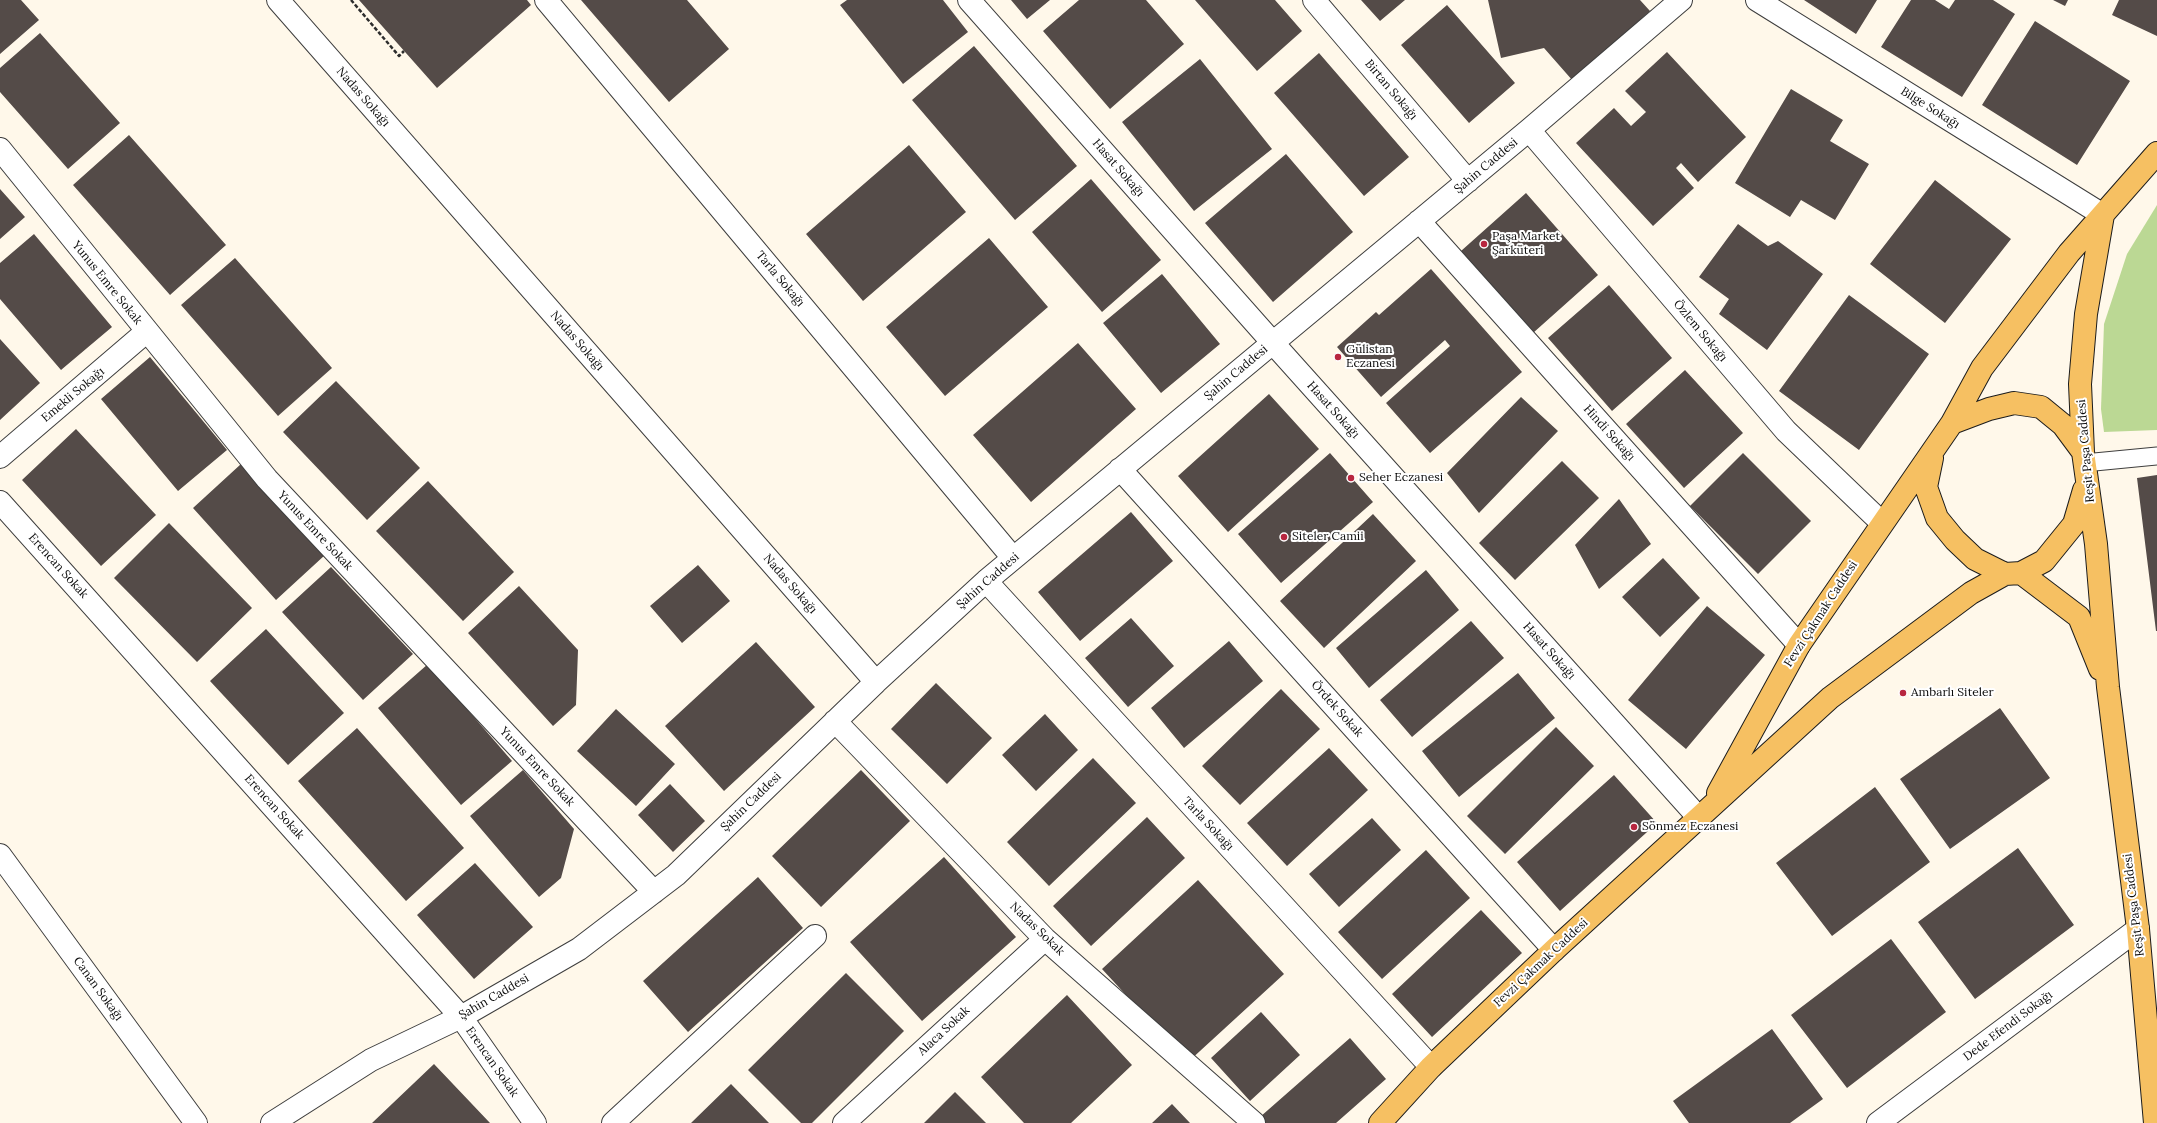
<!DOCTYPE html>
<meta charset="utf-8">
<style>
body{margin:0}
canvas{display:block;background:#fff8ea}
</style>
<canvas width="2157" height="1123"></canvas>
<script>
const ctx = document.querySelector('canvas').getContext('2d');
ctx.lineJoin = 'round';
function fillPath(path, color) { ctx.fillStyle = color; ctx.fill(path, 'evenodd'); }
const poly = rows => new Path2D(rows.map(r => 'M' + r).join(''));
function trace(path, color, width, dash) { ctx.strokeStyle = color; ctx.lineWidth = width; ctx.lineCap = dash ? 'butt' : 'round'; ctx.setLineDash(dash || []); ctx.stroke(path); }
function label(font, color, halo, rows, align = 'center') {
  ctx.font = font + ' Lora,serif'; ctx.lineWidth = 4; ctx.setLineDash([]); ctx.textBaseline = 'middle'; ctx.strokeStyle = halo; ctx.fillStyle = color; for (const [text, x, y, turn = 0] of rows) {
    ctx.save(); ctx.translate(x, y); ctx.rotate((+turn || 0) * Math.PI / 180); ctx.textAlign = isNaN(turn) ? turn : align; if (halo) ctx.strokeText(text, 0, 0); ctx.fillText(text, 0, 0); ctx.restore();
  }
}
fillPath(poly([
 [2157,205,2157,430,2104,432,2101,409,2104,324,2127,254]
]), '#bbd894');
fillPath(poly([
 [0,0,21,0,39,20,0,54],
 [359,0,527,0,531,5,437,88],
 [581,0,687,0,729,49,669,102],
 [847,0,943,0,968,32,903,84,840,5],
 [1011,0,1050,0,1027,19],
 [1079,0,1146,0,1184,44,1110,109,1043,31],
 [1195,0,1275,0,1302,31,1257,71],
 [1361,0,1405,0,1380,21],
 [1488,0,1640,0,1650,11,1573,81,1544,48,1501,58],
 [1804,0,1877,0,1856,34],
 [1911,0,1935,0,1949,9,1955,0,1993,0,2015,14,1962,97,1881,47],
 [2053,0,2068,0,2065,6],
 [2119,0,2157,0,2157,36,2112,15],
 [1447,5,1515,83,1469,123,1401,45],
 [2035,21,2130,81,2077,165,1982,105],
 [40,33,120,123,68,169,0,92,0,68],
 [974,46,1077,166,1015,220,912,100],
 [1667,52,1746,137,1698,182,1681,163,1676,168,1694,188,1653,226,1576,143,1614,108,1631,126,1646,112,1625,91],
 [1319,53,1409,157,1364,196,1274,93],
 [1200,59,1272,149,1194,211,1122,122],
 [1791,89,1843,120,1830,141,1869,164,1835,220,1801,200,1790,217,1735,183],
 [129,135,226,245,170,295,73,185],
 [909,145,966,212,863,301,806,234],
 [1286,154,1353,232,1273,302,1205,223],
 [1091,179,1161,260,1102,312,1032,232],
 [1935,180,2011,239,1945,323,1870,264],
 [0,189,25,217,0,239],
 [1526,193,1598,275,1533,333,1461,251],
 [1738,224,1768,246,1778,241,1823,274,1767,350,1719,314,1729,299,1699,277],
 [34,234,112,327,61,370,0,299,0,263],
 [989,238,1048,307,945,396,886,327],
 [235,258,332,368,278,416,181,305],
 [1431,269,1522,372,1430,453,1386,403,1450,346,1445,340,1381,397,1337,347,1376,312,1379,315],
 [1162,274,1220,344,1161,393,1103,323],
 [1609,285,1672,358,1612,411,1548,338],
 [1849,295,1929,354,1859,450,1779,391],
 [0,339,40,383,0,420],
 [1078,343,1136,409,1031,502,973,435],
 [150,357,227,450,178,491,101,399],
 [1685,370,1743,433,1684,488,1626,424],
 [336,381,420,468,367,520,283,432],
 [1269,394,1319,449,1228,532,1178,476],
 [1521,397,1558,431,1479,513,1447,473],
 [76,429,156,515,101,566,22,480],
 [1330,453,1373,502,1281,583,1238,534],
 [1743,453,1811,521,1758,574,1690,506],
 [1562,461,1599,498,1515,580,1479,543],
 [241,464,325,555,276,600,193,508],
 [2157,475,2157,631,2156,631,2137,478],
 [428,481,514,572,463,621,376,531],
 [1619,499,1651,544,1599,589,1575,545],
 [1131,512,1173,561,1080,641,1038,592],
 [1373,514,1416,561,1324,648,1280,601],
 [169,523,252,608,197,662,114,578],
 [1663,558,1700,598,1660,637,1622,597],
 [698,565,730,601,682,643,650,606],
 [331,567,413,654,363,700,282,612],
 [1426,570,1459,610,1369,688,1336,648],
 [519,586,578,650,576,705,553,726,468,633],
 [1707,606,1765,655,1686,749,1628,700],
 [1131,618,1174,666,1128,707,1085,658],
 [1471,621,1504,658,1412,737,1380,700],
 [266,629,344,713,288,765,210,681],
 [1229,641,1263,681,1184,748,1151,708],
 [756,642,815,707,724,791,665,726],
 [428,664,512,761,461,805,378,708],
 [1518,673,1555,718,1459,797,1422,751],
 [936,683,992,738,947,784,891,729],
 [1281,689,1320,729,1240,805,1202,766],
 [2000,708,2050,778,1950,849,1900,779],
 [616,709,675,764,636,806,577,751],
 [1045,714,1078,750,1036,791,1002,755],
 [1556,727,1594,766,1505,854,1467,816],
 [357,728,464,848,406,901,298,781],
 [1329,748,1368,790,1287,866,1247,823],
 [1093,758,1136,803,1049,886,1007,842],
 [523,770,574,829,561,878,539,897,470,816],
 [861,770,910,821,821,907,772,856],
 [1614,775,1657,823,1560,911,1517,862],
 [670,784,705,821,673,852,638,815],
 [1875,787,1930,862,1832,936,1776,863],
 [1147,817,1185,858,1091,946,1053,906],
 [1372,818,1401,850,1339,907,1309,874],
 [2018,848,2074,925,1975,999,1918,922],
 [1426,850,1470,898,1382,979,1338,932],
 [944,857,1016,937,922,1021,850,942],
 [475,863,533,927,474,979,417,915],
 [758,877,803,928,688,1032,643,981],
 [1198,880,1284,974,1188,1062,1102,969],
 [1481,910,1522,953,1432,1037,1392,994],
 [1891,939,1946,1012,1847,1088,1791,1015],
 [846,973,904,1031,812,1123,801,1123,748,1070],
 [1067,995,1132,1065,1071,1123,1024,1123,981,1077],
 [1261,1012,1300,1055,1250,1101,1211,1058],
 [1772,1029,1823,1099,1790,1123,1689,1123,1673,1101],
 [1350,1038,1386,1079,1336,1123,1265,1123,1260,1117],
 [434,1064,490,1123,372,1123],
 [731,1084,769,1123,691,1123],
 [955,1092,986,1123,924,1123],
 [1172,1104,1190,1123,1152,1123]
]), '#544b48');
const lane = poly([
 [2084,463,2157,456]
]);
const street = poly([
 [278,0,876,682],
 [546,0,1013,558],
 [969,0,1273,343,1699,818],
 [1314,0,1468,181],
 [1757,0,2103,215],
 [1529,130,1786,431,1882,523],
 [0,149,267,479,654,892],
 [1419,221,1799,645],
 [0,457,146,332],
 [1120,469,1554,950],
 [0,502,461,1017,535,1123],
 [986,581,1431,1067],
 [835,721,1045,939,1254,1123],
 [0,855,196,1123],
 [272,1123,371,1060,461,1017,579,949,676,875,876,682,986,581,1529,130,1681,0],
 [613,1123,815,936],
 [844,1123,1045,939],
 [1878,1123,2138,929]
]);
const primary = poly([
 [2103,215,2086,314,2080,384,2083,452,2096,544,2108,687,2138,929,2155,1123],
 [1952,423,1989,409,2014,403,2041,407,2063,425,2083,452],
 [1932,458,1926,487,1937,518,1955,540,1975,559,2005,574,2021,573,2044,561,2074,524,2084,490],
 [2021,573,2079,617,2100,669],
 [1718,793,1799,645,1952,423,1982,368,2069,253,2157,153],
 [1380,1123,1431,1067,1554,950,1830,698,1971,593,2005,574]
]);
trace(lane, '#3e3e3e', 19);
trace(street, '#3e3e3e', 24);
trace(primary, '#1c1c1c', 24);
trace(poly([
 [351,0,399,56,404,51]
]), '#2d2d2d', 2.5, [4, 2]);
trace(lane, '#fff', 17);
trace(street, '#fff', 22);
trace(primary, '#f6c062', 22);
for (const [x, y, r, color] of [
 [1484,244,4,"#b8263f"],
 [1338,357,4,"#b8263f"],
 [1351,478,4,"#b8263f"],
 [1284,537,4,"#b8263f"],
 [1903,693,4,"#b8263f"],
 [1634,827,4,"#b8263f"]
]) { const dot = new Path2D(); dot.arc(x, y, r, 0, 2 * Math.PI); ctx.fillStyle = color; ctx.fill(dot); trace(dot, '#fff', 1.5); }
label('12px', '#0b0b0b', '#fff', [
 ["Birtan Sokağı",1391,90,50],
 ["Nadas Sokağı",363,97,49],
 ["Bilge Sokağı",1930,108,32],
 ["Şahin Caddesi",1486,166,-40],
 ["Hasat Sokağı",1118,168,49],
 ["Tarla Sokağı",780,279,50],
 ["Yunus Emre Sokak",107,283,51],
 ["Özlem Sokağı",1700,331,50],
 ["Nadas Sokağı",577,341,49],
 ["Şahin Caddesi",1236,373,-40],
 ["Emekli Sokağı",73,395,-40],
 ["Hasat Sokağı",1333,410,48],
 ["Hindi Sokağı",1609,433,48],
 ["Reşit Paşa Caddesi",2086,451,-95],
 ["Yunus Emre Sokak",315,531,47],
 ["Erencan Sokak",58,566,48],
 ["Şahin Caddesi",988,581,-41],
 ["Nadas Sokağı",790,584,49],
 ["Fevzi Çakmak Caddesi",1821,614,-57],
 ["Hasat Sokağı",1549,651,48],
 ["Ördek Sokak",1337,709,48],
 ["Yunus Emre Sokak",537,767,47],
 ["Şahin Caddesi",751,802,-44],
 ["Erencan Sokak",274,807,48],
 ["Tarla Sokağı",1208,824,47],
 ["Reşit Paşa Caddesi",2134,905,-97],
 ["Nadas Sokak",1037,929,44],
 ["Fevzi Çakmak Caddesi",1541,963,-43],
 ["Canan Sokağı",98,989,54],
 ["Şahin Caddesi",494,997,-30],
 ["Dede Efendi Sokağı",2008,1026,-37],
 ["Alaca Sokak",944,1031,-43],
 ["Erencan Sokak",492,1062,55]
]);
label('12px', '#0b0b0b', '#fff', [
 ["Paşa Market",1492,237],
 ["Şarküteri",1492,251],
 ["Gülistan",1346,350],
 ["Eczanesi",1346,364],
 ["Seher Eczanesi",1359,478],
 ["Siteler Camii",1292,537],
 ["Ambarlı Siteler",1911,693],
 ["Sönmez Eczanesi",1642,827]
], 'left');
</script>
